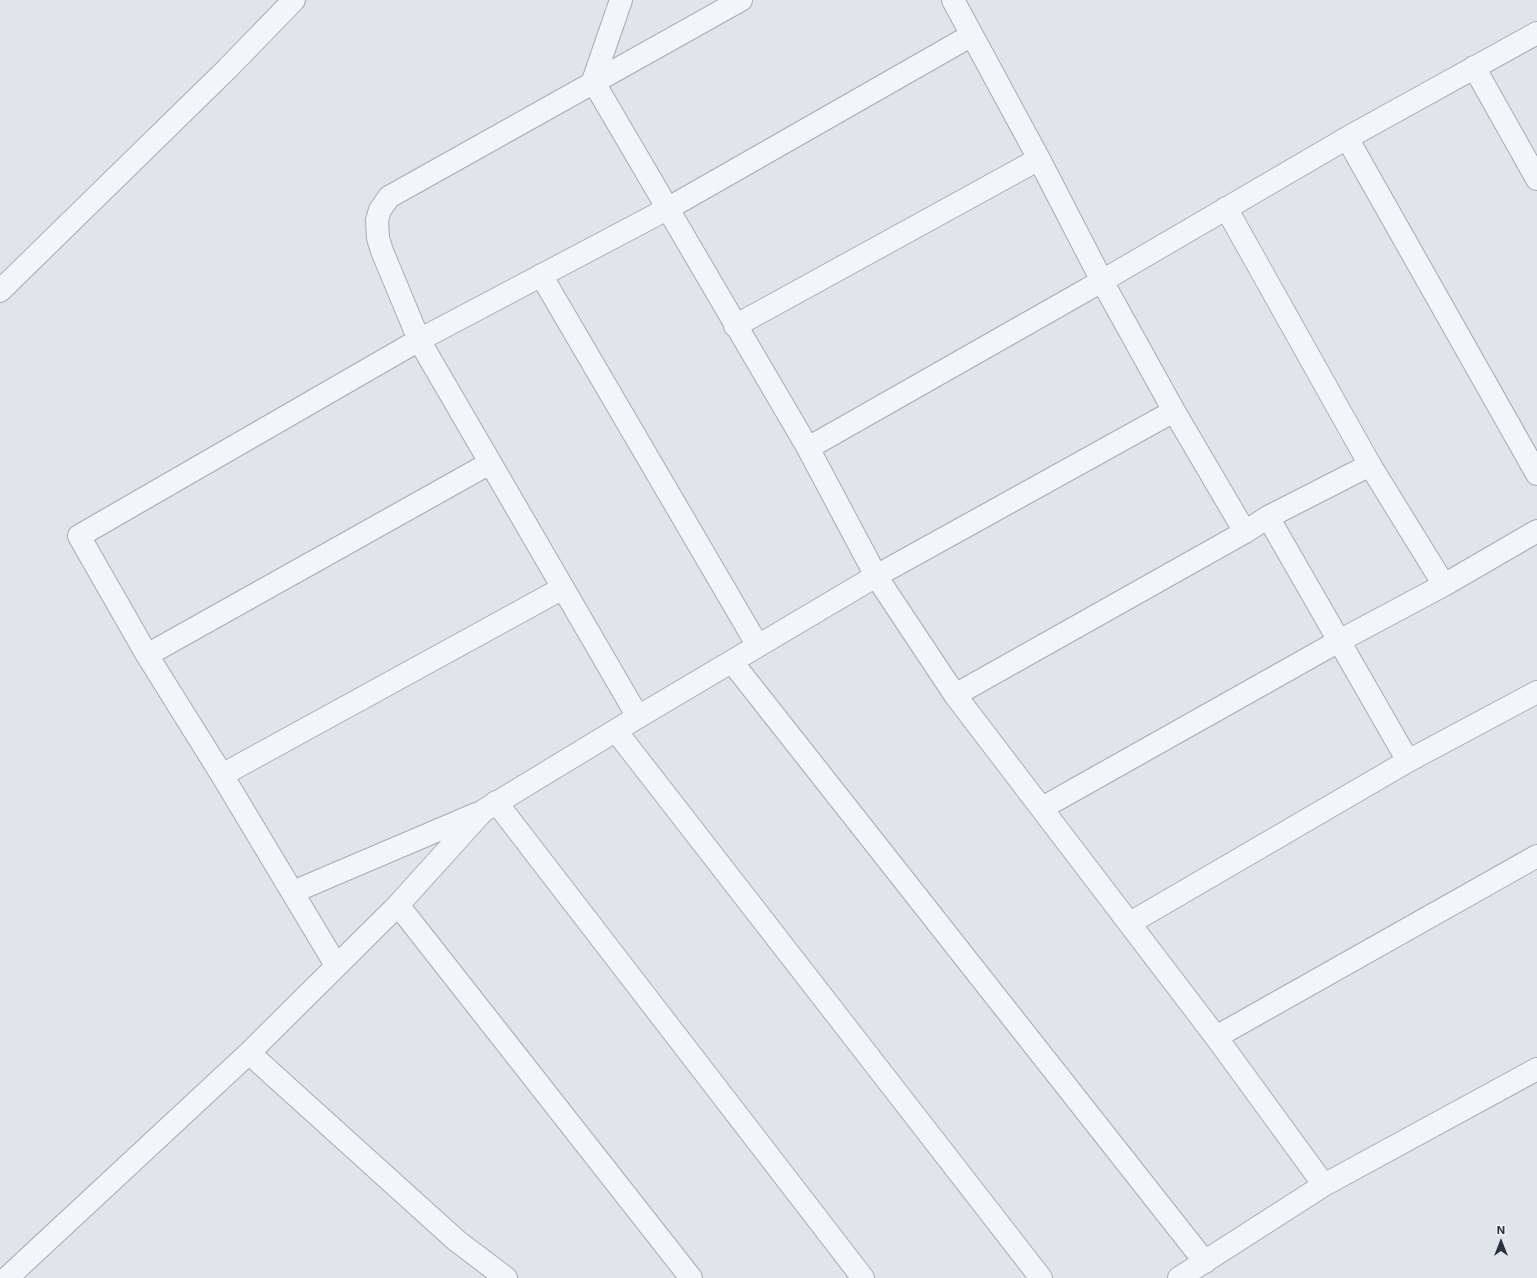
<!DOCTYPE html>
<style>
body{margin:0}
#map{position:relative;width:1537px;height:1278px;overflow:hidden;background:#e1e4ea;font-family:Inter,sans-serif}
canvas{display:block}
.north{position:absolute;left:1481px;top:1222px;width:40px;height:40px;-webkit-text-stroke:3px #f0f3f7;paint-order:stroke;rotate:0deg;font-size:11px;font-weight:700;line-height:16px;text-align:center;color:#293141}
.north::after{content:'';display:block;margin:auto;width:14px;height:18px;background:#293141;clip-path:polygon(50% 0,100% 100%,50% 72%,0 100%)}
</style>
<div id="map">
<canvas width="1537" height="1278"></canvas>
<div class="north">N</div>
</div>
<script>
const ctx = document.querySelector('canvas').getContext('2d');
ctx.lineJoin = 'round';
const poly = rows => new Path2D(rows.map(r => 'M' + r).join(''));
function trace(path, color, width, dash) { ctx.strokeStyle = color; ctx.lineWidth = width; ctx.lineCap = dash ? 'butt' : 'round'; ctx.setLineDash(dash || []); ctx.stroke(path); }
const minor = poly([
 [621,0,593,81,808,448,876,576,955,695,1216,1037,1324,1185],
 [953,0,1039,159,1102,281,1347,138,1537,33],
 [1474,67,1537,179],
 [1347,138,1537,474],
 [1226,208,1370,465,1444,585],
 [541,275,758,646],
 [0,291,227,69,294,0],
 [735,326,1039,159],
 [1174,411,1245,532],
 [1268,517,1408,761],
 [147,655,490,463],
 [732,662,1205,1262],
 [955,695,1245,532,1268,517,1370,465],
 [638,717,419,340,382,251,378,238,377,220,380,210,389,197,741,0],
 [616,731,1041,1278],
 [222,775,563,588],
 [496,802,863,1278],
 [1042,808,1339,641,1444,585,1537,531],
 [293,892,476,814],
 [398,905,691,1278],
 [1130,923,1408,761,1537,692],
 [336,965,222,775,147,655,79,536,419,340,667,209,972,35],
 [1216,1037,1537,856],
 [249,1053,457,1241,506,1278],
 [7,1278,249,1053,398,905,483,811,638,717,876,576,1174,411,1102,281,808,448],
 [1179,1278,1324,1185,1537,1069]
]);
trace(minor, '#a6abb4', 24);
trace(minor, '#f3f5f8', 22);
</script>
